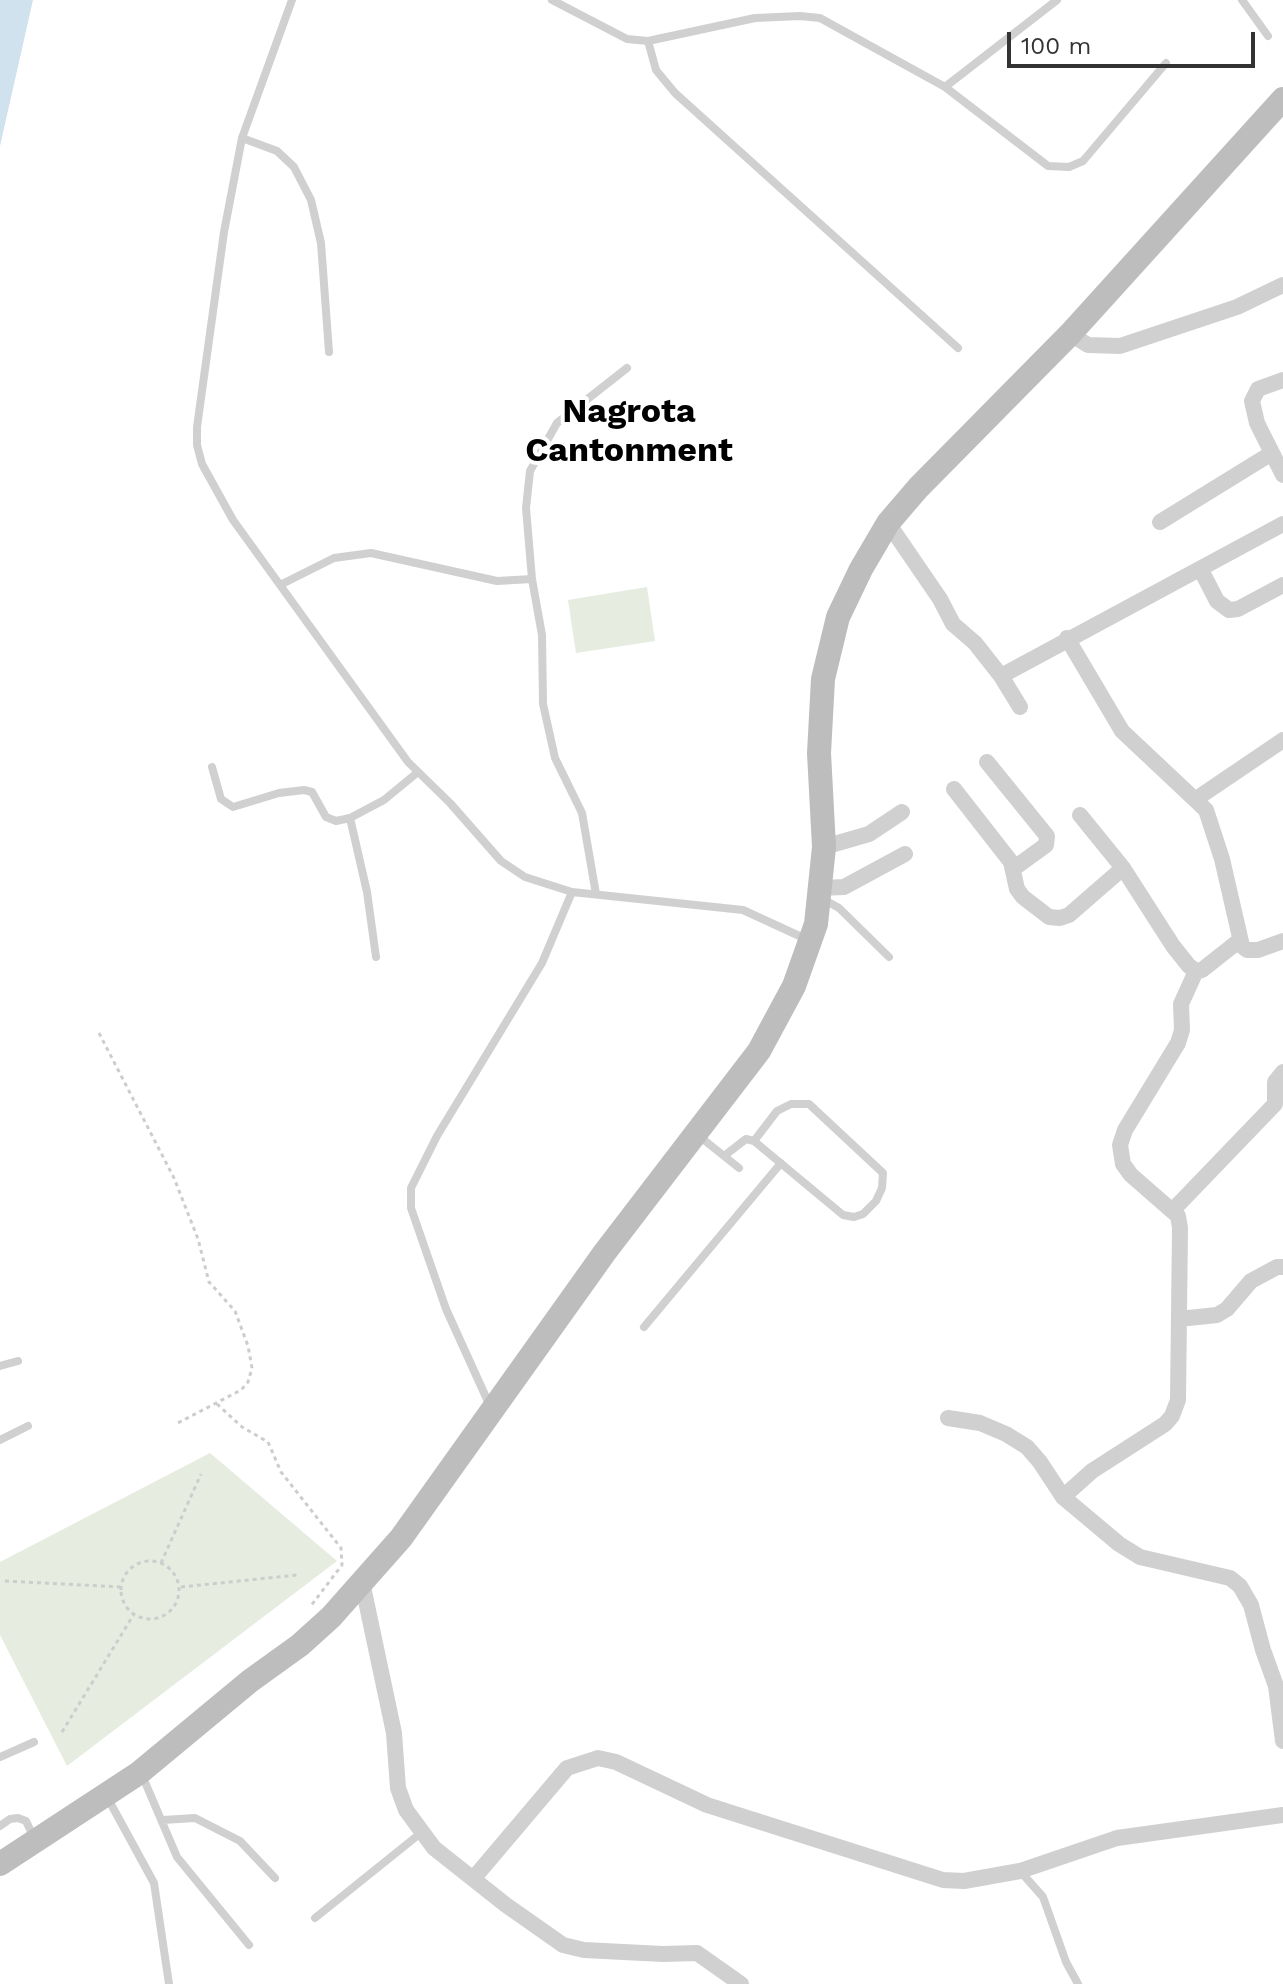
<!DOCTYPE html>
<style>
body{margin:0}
#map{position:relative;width:1283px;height:1984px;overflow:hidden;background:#fff;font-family:"Work Sans",sans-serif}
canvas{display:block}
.scale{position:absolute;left:1007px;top:32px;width:248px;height:36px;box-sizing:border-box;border:4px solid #333;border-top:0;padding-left:10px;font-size:24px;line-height:28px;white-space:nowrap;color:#333;-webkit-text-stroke:6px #fff;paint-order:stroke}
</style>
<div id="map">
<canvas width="1283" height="1984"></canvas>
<div class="scale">100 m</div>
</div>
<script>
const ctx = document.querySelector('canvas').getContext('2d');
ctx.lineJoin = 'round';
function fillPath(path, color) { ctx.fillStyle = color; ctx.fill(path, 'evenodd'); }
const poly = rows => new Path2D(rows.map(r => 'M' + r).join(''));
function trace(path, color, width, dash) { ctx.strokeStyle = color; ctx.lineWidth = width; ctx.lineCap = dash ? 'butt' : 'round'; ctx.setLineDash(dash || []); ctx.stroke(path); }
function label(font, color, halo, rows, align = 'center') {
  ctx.font = font + ' "Work Sans",sans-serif'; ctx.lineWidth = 8; ctx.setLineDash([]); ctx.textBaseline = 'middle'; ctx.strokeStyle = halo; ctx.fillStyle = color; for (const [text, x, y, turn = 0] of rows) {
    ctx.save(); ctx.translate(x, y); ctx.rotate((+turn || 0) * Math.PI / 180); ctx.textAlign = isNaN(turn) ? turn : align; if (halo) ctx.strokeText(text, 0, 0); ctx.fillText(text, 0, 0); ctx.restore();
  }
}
fillPath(poly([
 [647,587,655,641,576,653,568,600],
 [210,1453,337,1561,67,1766,0,1635,0,1562]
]), '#e6ecdf');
fillPath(poly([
 [0,0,33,0,0,146]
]), '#cfe2ee');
trace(poly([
 [99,1033,174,1178,198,1239,209,1282,235,1311,248,1346,252,1368,248,1382,241,1390,176,1424],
 [217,1404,242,1427,268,1442,281,1472,341,1548,342,1565,310,1607],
 '121 1590a29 29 0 1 1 58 0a29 29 0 1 1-58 0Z',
 [161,1563,201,1474],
 [5,1581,121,1587],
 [181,1587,297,1575],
 [62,1732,134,1614]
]), '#cdcdcd', 3, [4, 4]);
trace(poly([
 [292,0,242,138,224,232,197,427,197,445,202,464,233,520,408,762,450,803,501,861,525,877,572,892,743,910,806,939],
 [552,0,627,39,648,41,755,18,800,16,820,18,945,87,1048,166,1069,167,1083,161,1166,63],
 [1242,0,1268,36],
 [648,41,656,70,675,93,958,348],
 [945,87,1057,0],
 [242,138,277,151,294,167,311,200,321,243,329,352],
 [280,585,334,558,371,553,497,581,532,579],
 [212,767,221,799,233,807,279,793,304,790,312,792,326,817,336,821,350,818,384,800,418,772],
 [350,818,367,892,376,957],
 [596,894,582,813,555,758,543,704,542,635,532,579,526,508,530,471,557,423,627,368],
 [821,898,839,908,889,957],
 [699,1136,739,1168],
 [724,1156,746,1139,754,1141,843,1215,854,1217,863,1214,876,1201,882,1188,883,1173,809,1104,791,1104,777,1111,754,1141],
 [644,1327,781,1163],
 [0,1366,18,1361],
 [490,1406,446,1309,411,1208,411,1188,437,1136,542,963,572,892],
 [0,1440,28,1426],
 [0,1757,34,1742],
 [142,1775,177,1857,249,1945],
 [106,1795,154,1883,169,1984],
 [163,1820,195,1818,240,1841,275,1878],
 [0,1826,10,1819,18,1818,26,1821,34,1838],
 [1020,1871,1043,1897,1066,1962,1078,1984],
 [315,1918,422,1832]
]), '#d0d0d0', 8);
trace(poly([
 [1070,334,1088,345,1120,346,1237,307,1283,285],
 [1283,380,1258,389,1252,401,1257,423,1283,475],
 [1160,522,1272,453],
 [888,523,940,599,953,624,975,643,1001,676,1020,707],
 [1201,570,1217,601,1229,610,1238,609,1283,585],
 [1067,638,1122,731,1206,810,1222,859,1242,946,1247,950,1258,950,1283,941],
 [1001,676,1283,524],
 [987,762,1047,836,1046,845,1013,869],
 [954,789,1011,862,1017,889,1023,897,1049,917,1060,918,1069,915,1123,868],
 [1196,799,1283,740],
 [1080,815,1123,868,1173,946,1189,966,1196,971,1202,970,1240,940],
 [824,847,869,834,902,812],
 [820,888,844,887,905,854],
 [1173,1210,1275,1104,1275,1082,1283,1072],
 [1179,1319,1217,1315,1227,1309,1251,1281,1277,1267,1283,1267],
 [948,1418,980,1423,1006,1434,1027,1447,1040,1462,1063,1497,1119,1544,1140,1557,1230,1578,1240,1586,1251,1605,1263,1650,1276,1686,1283,1741],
 [1063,1497,1092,1471,1165,1424,1172,1416,1178,1400,1180,1228,1178,1216,1131,1175,1123,1164,1120,1145,1125,1130,1178,1043,1182,1030,1181,1004,1196,971],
 [362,1582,394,1733,398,1788,406,1810,434,1848,506,1905,563,1945,584,1950,663,1954,697,1953,741,1984],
 [473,1879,567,1768,598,1758,616,1762,707,1805,943,1880,964,1881,1020,1871,1117,1838,1283,1815]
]), '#d0d0d0', 16);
trace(poly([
 [0,1864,139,1773,250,1681,300,1645,331,1617,401,1538,605,1252,759,1051,794,986,816,924,824,847,819,753,823,679,838,617,861,569,888,523,918,488,1070,334,1283,99]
]), '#bdbdbd', 24);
label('bold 34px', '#000', '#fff', [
 ["Nagrota",629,412],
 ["Cantonment",629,451]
]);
</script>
